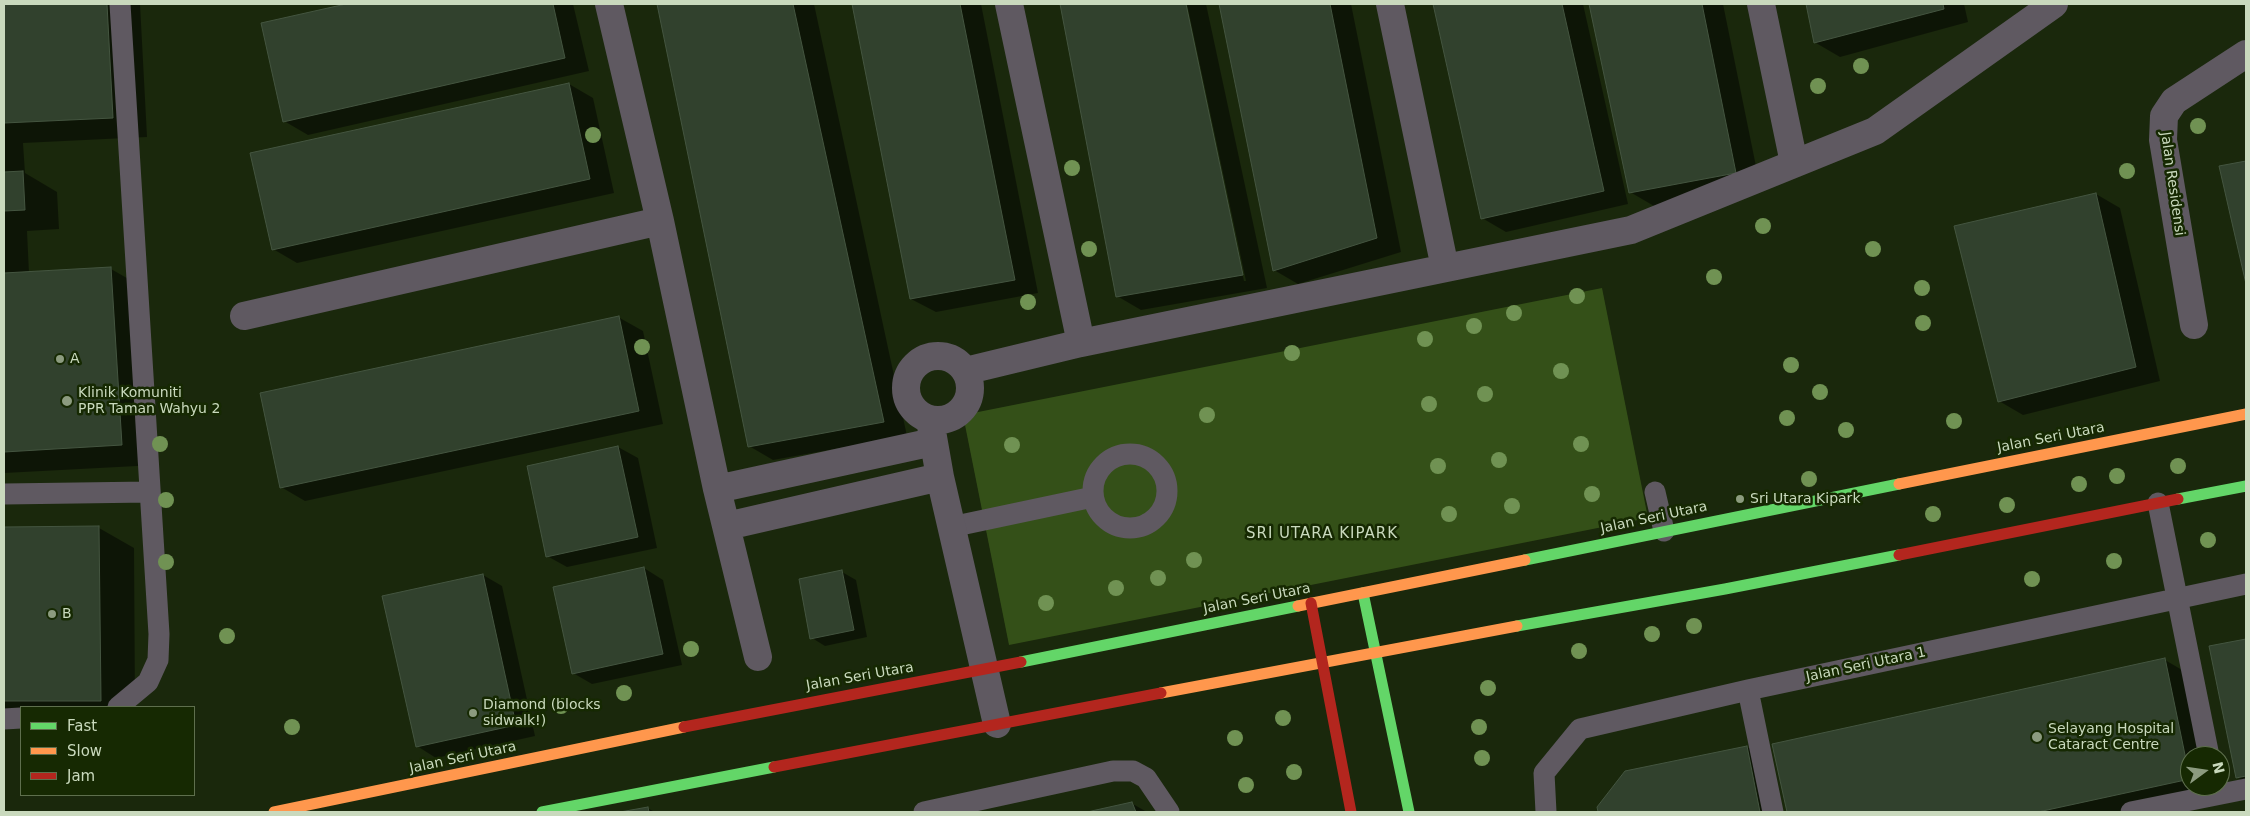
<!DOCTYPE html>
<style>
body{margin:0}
#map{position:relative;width:2250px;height:816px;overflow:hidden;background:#1a280c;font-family:"DejaVu Sans",sans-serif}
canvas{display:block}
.frame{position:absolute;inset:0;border:5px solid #c9d9bd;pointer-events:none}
.legend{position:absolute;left:20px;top:706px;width:175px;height:90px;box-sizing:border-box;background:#162902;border:1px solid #5e6f4d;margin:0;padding:6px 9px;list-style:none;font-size:15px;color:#c9d9bd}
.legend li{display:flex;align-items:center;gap:10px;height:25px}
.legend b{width:25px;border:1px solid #5e6f4d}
.north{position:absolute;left:2180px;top:746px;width:50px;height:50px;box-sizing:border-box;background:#162902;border:1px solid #5e6f4d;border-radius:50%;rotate:76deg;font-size:14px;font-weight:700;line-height:20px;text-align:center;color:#c9d9bd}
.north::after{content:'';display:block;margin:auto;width:18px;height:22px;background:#8c9b7f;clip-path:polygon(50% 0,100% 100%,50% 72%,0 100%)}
</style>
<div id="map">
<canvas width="2250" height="816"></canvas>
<div class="frame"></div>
<ul class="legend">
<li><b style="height:6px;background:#63d668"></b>Fast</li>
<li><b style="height:6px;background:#ff974d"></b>Slow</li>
<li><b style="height:6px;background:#b3261e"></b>Jam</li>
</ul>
<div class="north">N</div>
</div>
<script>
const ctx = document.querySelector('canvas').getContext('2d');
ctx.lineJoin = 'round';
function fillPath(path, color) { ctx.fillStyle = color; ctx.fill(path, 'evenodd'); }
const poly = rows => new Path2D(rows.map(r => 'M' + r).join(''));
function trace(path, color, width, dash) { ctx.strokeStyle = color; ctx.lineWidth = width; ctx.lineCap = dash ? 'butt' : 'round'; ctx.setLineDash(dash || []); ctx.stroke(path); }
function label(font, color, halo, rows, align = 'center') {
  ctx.font = font + ' "DejaVu Sans",sans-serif'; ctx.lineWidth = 5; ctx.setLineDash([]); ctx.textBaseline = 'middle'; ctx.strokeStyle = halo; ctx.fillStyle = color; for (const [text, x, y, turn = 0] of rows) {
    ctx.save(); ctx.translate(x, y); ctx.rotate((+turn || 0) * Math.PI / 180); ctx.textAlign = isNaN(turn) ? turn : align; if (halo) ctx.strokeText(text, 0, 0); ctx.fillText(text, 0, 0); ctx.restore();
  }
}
fillPath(poly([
 [1602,288,1648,518,1009,645,963,415]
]), '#345018');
fillPath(poly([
 [4,4,140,4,147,137,23,143,25,173,57,192,59,229,27,231,29,273,111,269,146,289,156,465,4,473],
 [352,4,573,4,589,71,308,135,284,121,262,24],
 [658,4,814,4,907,436,773,460,749,446],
 [854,4,981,4,1038,293,936,312,911,299],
 [1061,4,1184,4,1244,281,1246,281,1187,4,1206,4,1267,288,1141,310,1117,296],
 [1221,4,1351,4,1401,252,1298,284,1274,270],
 [1434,4,1583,4,1628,204,1506,232,1482,218],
 [1590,4,1723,4,1760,186,1654,206,1630,192],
 [1807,4,1964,4,1968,22,1840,57,1816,43],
 [569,84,593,98,614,193,297,263,273,249],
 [2246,162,2246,279,2220,167],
 [2096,194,2120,208,2160,381,2023,415,1999,401],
 [618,317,643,331,663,424,305,501,281,487],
 [618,447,638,458,657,548,567,567,547,556],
 [4,528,99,528,134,548,135,707,21,707,21,720,4,720],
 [644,568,663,580,682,665,592,684,573,673],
 [842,572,856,580,867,637,825,646,812,638],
 [483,575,502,586,535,736,436,758,417,746],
 [2246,640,2246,783,2237,777,2210,647],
 [2165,660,2189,674,2207,756,2190,756,2190,786,2213,786,2123,812,1788,812,1773,745],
 [1747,747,1771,761,1781,812,1599,812,1598,807],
 [1131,803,1147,812,1092,812],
 [647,808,655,812,627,812]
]), '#0007');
const building = poly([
 [4,4,107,4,113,118,4,123,4,4],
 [346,4,553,4,565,58,283,122,261,23,346,4],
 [657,4,793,4,884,422,748,447,657,4],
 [852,4,960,4,1015,280,910,299,852,4],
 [1060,4,1186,4,1243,275,1116,297,1060,4],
 [1219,4,1330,4,1377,238,1273,271,1219,4],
 [1433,4,1562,4,1604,191,1481,219,1433,4],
 [1589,4,1702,4,1736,173,1629,193,1589,4],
 [1806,4,1943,4,1944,9,1814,43,1806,4],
 [569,83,590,179,272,250,250,153,569,83],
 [2246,161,2246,284,2219,166,2246,161],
 [23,171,25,210,4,211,4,172,23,171],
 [2096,193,2136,367,1998,402,1954,226,2096,193],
 [111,267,122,445,4,452,4,273,111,267],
 [619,316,639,411,280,488,260,393,619,316],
 [618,446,638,537,546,557,527,466,618,446],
 [99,526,101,701,4,701,4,527,99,526],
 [644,567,663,654,572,674,553,587,644,567],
 [842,570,854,630,810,639,799,579,842,570],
 [483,574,516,725,416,747,382,596,483,574],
 [2246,639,2246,776,2236,778,2209,646,2246,639],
 [2165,658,2190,779,2038,812,1787,812,1772,744,2165,658],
 [1747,746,1760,812,1598,812,1597,807,1625,771,1747,746],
 [1132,802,1136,812,1087,812,1132,802],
 [648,807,649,812,620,812,648,807]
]);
fillPath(building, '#31412d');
trace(building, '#445540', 1);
trace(poly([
 '1093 491a37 37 0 1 1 74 0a37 37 0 1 1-74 0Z',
 [1655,492,1664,531],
 [4,494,149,492],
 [2158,503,2209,756],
 [951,527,1093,497],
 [1748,690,1773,812],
 [118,707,148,682,158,660,159,634,120,4],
 [4,719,21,718],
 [924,812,1113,771,1133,771,1146,778,1169,812],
 [1546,812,1544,773,1580,729,1748,690,2246,584],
 [2131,812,2246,789]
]), '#5f5961', 21);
trace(poly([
 [609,4,660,221,717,489,758,657],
 [1009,4,1081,343],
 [1390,4,1445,268],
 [1761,4,1794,163],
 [244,316,660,221],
 [2194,325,2163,140,2164,116,2174,101,2246,54],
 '906 388a32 32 0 1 1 64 0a32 32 0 1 1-64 0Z',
 [965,371,1081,343,1631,230,1875,131,2054,4],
 [930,420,940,477,997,724],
 [717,489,933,442],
 [727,526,940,477]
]), '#5f5961', 28);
trace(poly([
 [2178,499,2246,486],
 [1525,560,1899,484],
 [1363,593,1409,812],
 [1517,626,1725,589,1899,555],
 [1021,662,1298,606],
 [542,812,774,767]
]), '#63d668', 11);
trace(poly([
 [1899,484,2246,414],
 [1298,606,1525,560],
 [1161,693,1517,626],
 [274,812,684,727]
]), '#ff974d', 11);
trace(poly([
 [1899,555,2178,499],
 [1311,603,1351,812],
 [684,727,1021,662],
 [774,767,1161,693]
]), '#b3261e', 11);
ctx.fillStyle = '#709253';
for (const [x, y] of [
 [1861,66],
 [1818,86],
 [2198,126],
 [593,135],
 [1072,168],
 [2127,171],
 [1763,226],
 [1089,249],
 [1873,249],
 [1714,277],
 [1922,288],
 [1577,296],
 [1028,302],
 [1514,313],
 [1923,323],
 [1474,326],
 [1425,339],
 [642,347],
 [1292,353],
 [1791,365],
 [1561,371],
 [1820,392],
 [1485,394],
 [1429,404],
 [1207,415],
 [1787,418],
 [1954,421],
 [1846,430],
 [160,444],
 [1581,444],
 [1012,445],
 [1499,460],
 [1438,466],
 [2178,466],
 [2117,476],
 [1809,479],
 [2079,484],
 [1592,494],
 [166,500],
 [2007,505],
 [1512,506],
 [1449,514],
 [1933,514],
 [2208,540],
 [1194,560],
 [2114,561],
 [166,562],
 [1158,578],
 [2032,579],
 [1116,588],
 [1046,603],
 [1694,626],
 [1652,634],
 [227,636],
 [691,649],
 [1579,651],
 [1488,688],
 [624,693],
 [561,706],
 [1283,718],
 [292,727],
 [1479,727],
 [1235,738],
 [1482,758],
 [1294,772],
 [1246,785]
]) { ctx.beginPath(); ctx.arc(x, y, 8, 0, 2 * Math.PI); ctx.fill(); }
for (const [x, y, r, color] of [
 [60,359,5,"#8c9b7f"],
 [67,401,6,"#8c9b7f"],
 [1740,499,5,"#8c9b7f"],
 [52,614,5,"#8c9b7f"],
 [473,713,5,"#8c9b7f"],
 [2037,737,6,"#8c9b7f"]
]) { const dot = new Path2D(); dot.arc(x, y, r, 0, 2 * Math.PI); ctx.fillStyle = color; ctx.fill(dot); trace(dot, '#162902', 2); }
label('14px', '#c9d9bd', '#162902', [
 ["Jalan Residensi",2172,184,82],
 ["Jalan Seri Utara",2051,438,-11],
 ["Jalan Seri Utara",1654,518,-12],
 ["Jalan Seri Utara",1257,599,-11],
 ["Jalan Seri Utara 1",1866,665,-12],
 ["Jalan Seri Utara",860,677,-10],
 ["Jalan Seri Utara",463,758,-12]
]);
label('14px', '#c9d9bd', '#162902', [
 ["A",70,359],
 ["Klinik Komuniti",78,393],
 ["PPR Taman Wahyu 2",78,409],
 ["Sri Utara Kipark",1750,499],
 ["B",62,614],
 ["Diamond (blocks",483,705],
 ["sidwalk!)",483,721],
 ["Selayang Hospital",2048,729],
 ["Cataract Centre",2048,745]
], 'left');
ctx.letterSpacing = '1px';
label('15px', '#c9d9bd', '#162902', [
 ["SRI UTARA KIPARK",1322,534]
]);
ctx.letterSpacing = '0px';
</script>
